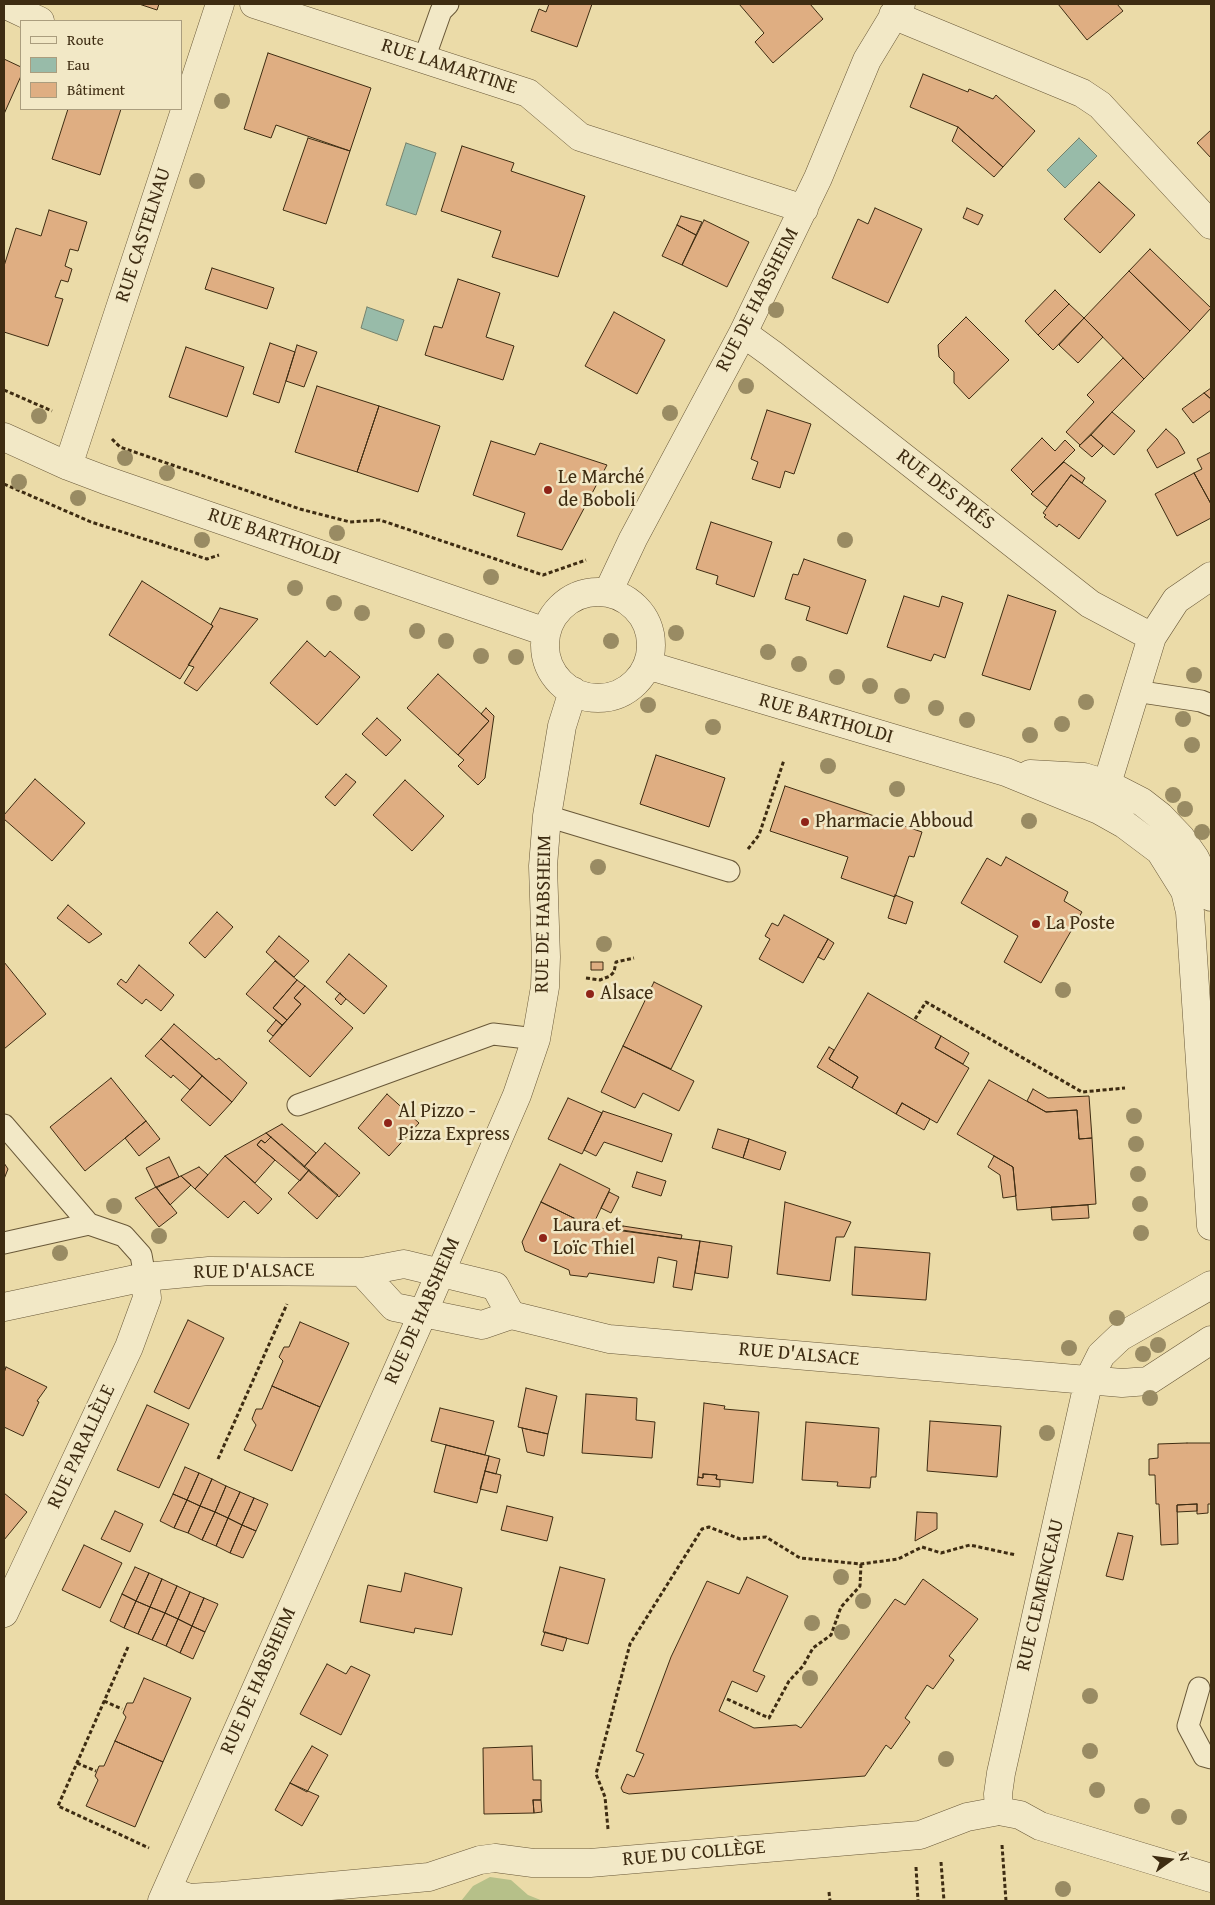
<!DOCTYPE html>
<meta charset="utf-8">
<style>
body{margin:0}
#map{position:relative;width:1215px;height:1905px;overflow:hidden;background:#ebdba8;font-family:"Gentium Book Plus",serif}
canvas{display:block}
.frame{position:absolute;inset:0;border:5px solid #3e2c12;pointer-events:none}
.legend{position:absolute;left:20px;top:20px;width:162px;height:90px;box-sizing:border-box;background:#f2e8c6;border:1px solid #aa9d7e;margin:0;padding:6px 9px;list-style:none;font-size:15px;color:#3e2c12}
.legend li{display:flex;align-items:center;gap:10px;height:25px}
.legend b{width:25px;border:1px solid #aa9d7e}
.north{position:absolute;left:1145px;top:1835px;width:50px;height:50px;-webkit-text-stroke:4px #f2e8c6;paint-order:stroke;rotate:76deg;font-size:14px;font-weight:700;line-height:20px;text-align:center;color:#3e2c12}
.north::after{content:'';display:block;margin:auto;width:18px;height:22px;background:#3e2c12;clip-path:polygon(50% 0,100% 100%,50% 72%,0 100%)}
</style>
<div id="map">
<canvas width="1215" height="1905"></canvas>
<div class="frame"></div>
<ul class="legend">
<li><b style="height:6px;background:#f2e8c6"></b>Route</li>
<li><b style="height:14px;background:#98bba9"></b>Eau</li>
<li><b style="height:14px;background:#dfae82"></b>Bâtiment</li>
</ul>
<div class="north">N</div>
</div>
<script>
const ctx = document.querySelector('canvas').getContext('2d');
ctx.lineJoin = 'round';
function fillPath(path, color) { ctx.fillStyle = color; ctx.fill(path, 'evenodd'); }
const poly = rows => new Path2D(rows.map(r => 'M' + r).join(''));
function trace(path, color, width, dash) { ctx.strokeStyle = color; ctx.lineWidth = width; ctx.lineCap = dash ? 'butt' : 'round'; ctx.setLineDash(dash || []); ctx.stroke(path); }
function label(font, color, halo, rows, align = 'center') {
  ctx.font = font + ' "Gentium Book Plus",serif'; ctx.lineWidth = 5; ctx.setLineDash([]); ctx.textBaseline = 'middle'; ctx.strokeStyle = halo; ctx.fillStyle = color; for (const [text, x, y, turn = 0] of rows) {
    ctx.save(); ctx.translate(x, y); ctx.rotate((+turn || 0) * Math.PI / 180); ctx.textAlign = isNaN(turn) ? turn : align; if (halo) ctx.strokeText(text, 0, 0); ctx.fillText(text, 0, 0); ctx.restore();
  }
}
fillPath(poly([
 [490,1877,511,1880,528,1895,543,1901,461,1901,473,1886]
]), '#b6c089');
const water = poly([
 [1079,138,1097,156,1065,188,1047,170,1079,138],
 [406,143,436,153,416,215,386,205,406,143],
 [367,307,404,320,397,341,361,328,367,307]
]);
fillPath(water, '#98bba9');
trace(water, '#74826d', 1);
const building = poly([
 [139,4,159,4,157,10,139,4],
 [549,4,592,4,577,47,531,31,539,9,546,12,549,4],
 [739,4,810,4,823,19,773,63,755,42,764,33,739,4],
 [1058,4,1117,4,1123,11,1087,40,1058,4],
 [268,53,371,88,350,151,276,125,271,138,244,129,268,53],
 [4,59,21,67,21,76,4,114,4,59],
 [923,74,968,92,969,89,993,99,996,95,1035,131,1003,167,958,127,910,107,923,74],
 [68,109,121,109,100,175,52,159,68,109],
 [958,127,1003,167,994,177,952,141,958,127],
 [1211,130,1211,158,1197,143,1211,130],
 [308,138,350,151,326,224,283,210,308,138],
 [462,146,514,163,511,171,585,196,558,277,492,257,501,231,441,211,462,146],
 [1099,182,1135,215,1100,253,1064,219,1099,182],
 [875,208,922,229,888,303,832,278,858,219,868,224,875,208],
 [967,208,983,215,978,225,963,218,967,208],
 [49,210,87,222,78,251,70,249,65,266,72,269,68,282,61,280,55,297,63,299,48,346,4,332,4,266,16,228,41,236,49,210],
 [681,216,702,222,696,235,677,225,681,216],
 [704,220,749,242,727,287,682,265,704,220],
 [677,225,696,235,682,265,662,256,677,225],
 [1150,249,1211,308,1190,331,1129,271,1150,249],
 [212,268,274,288,267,309,205,289,212,268],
 [1129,271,1190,331,1144,379,1084,318,1129,271],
 [458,279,500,293,486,337,514,346,503,380,425,355,434,326,442,328,458,279],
 [1055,290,1069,304,1038,335,1025,321,1055,290],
 [1069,304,1084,318,1053,350,1038,335,1069,304],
 [614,312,665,340,637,394,585,366,614,312],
 [966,317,1009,360,969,399,954,383,954,372,939,357,938,345,966,317],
 [1084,318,1103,337,1078,363,1059,345,1084,318],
 [270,343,295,352,279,403,253,394,270,343],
 [297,345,317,352,304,387,286,381,297,345],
 [186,347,244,367,227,417,169,397,186,347],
 [1123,358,1144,379,1080,445,1066,432,1094,402,1087,395,1123,358],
 [317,386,379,406,357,472,295,452,317,386],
 [1211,388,1211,399,1204,393,1211,388],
 [1204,393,1211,399,1211,410,1193,423,1182,409,1204,393],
 [379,406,440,426,418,492,357,472,379,406],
 [767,410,811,424,794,474,785,471,780,488,752,479,758,462,751,459,767,410],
 [1112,412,1135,431,1114,455,1091,435,1112,412],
 [1166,429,1177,439,1185,453,1157,468,1147,450,1166,429],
 [1091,435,1103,446,1092,457,1079,446,1091,435],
 [1042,438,1055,451,1065,440,1075,450,1033,492,1011,470,1042,438],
 [491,441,535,455,540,443,607,465,562,550,517,536,525,513,473,495,491,441],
 [1211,452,1211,504,1194,473,1202,469,1197,459,1211,452],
 [1064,462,1085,478,1082,483,1071,475,1047,507,1031,494,1064,462],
 [1194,473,1211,504,1211,518,1177,536,1155,494,1194,473],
 [1071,475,1106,501,1079,539,1059,524,1057,527,1044,517,1046,515,1043,513,1071,475],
 [711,522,772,542,754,597,716,584,718,576,696,569,711,522],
 [804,559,866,580,847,634,806,620,810,607,785,599,793,574,798,575,804,559],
 [142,581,213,626,180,679,109,635,142,581],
 [1008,595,1056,611,1030,690,982,675,1008,595],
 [904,596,939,607,942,596,963,603,945,658,934,654,931,661,887,647,904,596],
 [220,608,258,619,197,691,184,683,194,667,188,665,213,626,211,624,220,608],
 [307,641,325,657,330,651,360,677,317,725,270,683,307,641],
 [438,674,489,721,458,755,407,708,438,674],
 [486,708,494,716,485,778,478,785,458,766,464,760,458,755,489,721,481,714,486,708],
 [377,718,401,740,386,756,362,734,377,718],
 [656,755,725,778,709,827,640,804,656,755],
 [346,774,356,782,335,806,325,797,346,774],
 [35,779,85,823,52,861,4,819,4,815,35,779],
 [405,780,444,816,412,851,373,815,405,780],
 [785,786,922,832,914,857,909,856,895,897,841,878,848,857,770,831,785,786],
 [1006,857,1068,892,1064,901,1082,912,1041,983,1004,962,1018,936,961,903,987,858,1001,866,1006,857],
 [895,895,913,902,906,924,888,918,895,895],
 [68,905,102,934,89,943,57,918,68,905],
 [217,912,233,927,205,958,189,943,217,912],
 [784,915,828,939,803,983,759,959,770,939,765,936,772,923,778,926,784,915],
 [279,936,309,961,294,977,266,952,279,936],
 [828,939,834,943,824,960,818,957,828,939],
 [349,954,387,986,364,1014,326,982,349,954],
 [275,961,297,980,273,1008,287,1020,282,1025,246,994,275,961],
 [4,962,46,1014,4,1049,4,962],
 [591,962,603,962,603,970,591,970,591,962],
 [139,965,174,995,161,1011,146,999,142,1004,117,984,121,979,126,983,139,965],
 [297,980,305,986,294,998,301,1004,287,1020,273,1008,297,980],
 [654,982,702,1006,671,1069,623,1046,654,982],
 [305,986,353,1028,310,1077,269,1041,301,1004,294,998,305,986],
 [340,993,346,999,341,1005,335,999,340,993],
 [868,993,941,1036,935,1048,969,1068,937,1123,902,1103,896,1114,852,1088,858,1077,829,1059,868,993],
 [276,1020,282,1025,273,1036,267,1031,276,1020],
 [174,1024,216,1060,219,1058,247,1083,232,1102,161,1039,174,1024],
 [941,1036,969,1053,963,1064,935,1048,941,1036],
 [161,1039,202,1076,190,1090,173,1075,171,1078,145,1056,161,1039],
 [623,1046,694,1081,679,1111,643,1093,635,1108,601,1092,623,1046],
 [829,1047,834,1050,829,1059,858,1077,852,1088,817,1067,829,1047],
 [202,1076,232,1102,210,1126,181,1100,202,1076],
 [111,1078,146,1121,85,1171,50,1127,111,1078],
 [989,1080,1046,1112,1077,1110,1079,1139,1092,1138,1096,1204,1017,1210,1013,1167,957,1134,989,1080],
 [1033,1089,1048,1098,1089,1096,1092,1138,1079,1139,1077,1110,1046,1112,1027,1101,1033,1089],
 [387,1094,419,1123,389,1156,358,1128,387,1094],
 [568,1098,602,1113,582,1154,548,1139,568,1098],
 [902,1103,930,1119,924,1130,896,1114,902,1103],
 [603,1111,672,1134,662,1162,604,1142,596,1156,584,1150,603,1111],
 [146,1121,160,1139,139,1156,125,1138,146,1121],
 [282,1124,316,1153,304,1167,266,1133,282,1124],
 [718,1129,749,1139,743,1158,712,1148,718,1129],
 [266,1133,271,1137,265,1143,261,1140,257,1145,275,1160,255,1183,225,1156,266,1133],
 [271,1137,309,1170,300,1181,257,1145,261,1140,265,1143,271,1137],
 [749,1139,786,1152,780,1170,743,1158,749,1139],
 [325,1143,360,1173,339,1197,304,1167,325,1143],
 [225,1156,272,1199,258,1214,244,1201,228,1218,195,1189,225,1156],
 [994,1156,1013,1167,1016,1196,1003,1198,1000,1175,988,1167,994,1156],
 [169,1157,179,1177,156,1188,146,1168,169,1157],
 [4,1163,8,1169,4,1179,4,1163],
 [560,1164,610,1189,592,1227,541,1202,560,1164],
 [199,1167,208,1175,195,1189,181,1176,199,1167],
 [309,1170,338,1195,317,1219,288,1193,309,1170],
 [637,1172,666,1181,661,1196,632,1187,637,1172],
 [181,1176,191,1185,170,1205,156,1187,181,1176],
 [156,1187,177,1213,159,1227,135,1198,156,1187],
 [609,1192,619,1197,611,1213,601,1208,609,1192],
 [541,1202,592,1227,700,1241,692,1290,673,1287,677,1261,658,1257,654,1283,589,1273,587,1277,570,1275,569,1270,525,1251,522,1242,541,1202],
 [785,1202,851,1222,844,1237,836,1237,830,1281,777,1274,785,1202],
 [1088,1205,1089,1218,1052,1220,1051,1207,1088,1205],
 [623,1226,682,1235,681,1239,622,1230,623,1226],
 [700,1241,732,1246,728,1278,695,1273,700,1241],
 [855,1247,930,1253,926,1300,852,1295,855,1247],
 [188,1320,224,1338,189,1409,154,1392,188,1320],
 [300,1322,349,1343,320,1407,272,1386,283,1361,279,1357,284,1347,289,1347,300,1322],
 [6,1367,47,1387,37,1401,39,1402,23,1436,4,1427,4,1373,6,1367],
 [272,1386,320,1407,292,1471,244,1450,256,1425,252,1419,256,1409,262,1409,272,1386],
 [526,1388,557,1396,548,1434,518,1427,526,1388],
 [586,1394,637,1398,636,1420,655,1422,652,1458,582,1453,586,1394],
 [704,1403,725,1406,724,1409,759,1412,753,1483,716,1479,717,1475,703,1474,703,1478,698,1477,704,1403],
 [147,1405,189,1424,159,1488,117,1470,147,1405],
 [440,1408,494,1421,485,1455,431,1441,440,1408],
 [930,1421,1001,1426,997,1477,927,1471,930,1421],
 [806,1422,879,1428,876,1477,871,1477,870,1488,837,1486,838,1482,802,1480,806,1422],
 [522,1428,548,1434,544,1456,527,1452,522,1428],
 [1187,1443,1211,1443,1211,1504,1208,1504,1208,1513,1197,1514,1197,1504,1177,1505,1178,1544,1161,1545,1159,1504,1156,1504,1155,1475,1149,1475,1149,1459,1158,1458,1158,1444,1187,1443],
 [446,1445,489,1456,477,1503,434,1492,446,1445],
 [489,1456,500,1459,496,1474,485,1471,489,1456],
 [185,1467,199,1473,187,1500,173,1494,185,1467],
 [485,1471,501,1475,497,1493,480,1489,485,1471],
 [199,1473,212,1479,200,1506,187,1500,199,1473],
 [703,1474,717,1475,716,1479,720,1480,720,1487,697,1485,698,1477,703,1478,703,1474],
 [212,1479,226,1486,215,1512,200,1506,212,1479],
 [226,1486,240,1492,228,1518,215,1512,226,1486],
 [240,1492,254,1498,242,1525,228,1518,240,1492],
 [4,1493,27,1512,4,1540,4,1493],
 [173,1494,187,1500,174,1528,160,1521,173,1494],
 [254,1498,268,1504,256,1531,242,1525,254,1498],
 [187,1500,200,1506,188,1533,174,1528,187,1500],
 [1197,1504,1197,1511,1177,1512,1177,1505,1197,1504],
 [200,1506,215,1512,202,1540,188,1533,200,1506],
 [507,1506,553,1517,547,1541,501,1530,507,1506],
 [115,1511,143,1524,130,1552,101,1539,115,1511],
 [215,1512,228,1518,216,1546,202,1540,215,1512],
 [917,1512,937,1513,937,1529,915,1541,917,1512],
 [228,1518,242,1525,230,1553,216,1546,228,1518],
 [242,1525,256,1531,243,1558,230,1553,242,1525],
 [1118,1533,1133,1536,1123,1580,1106,1576,1118,1533],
 [84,1545,122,1563,100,1608,62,1590,84,1545],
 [135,1567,149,1573,136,1601,122,1594,135,1567],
 [560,1567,605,1579,588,1644,543,1632,560,1567],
 [149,1573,162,1579,150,1607,136,1601,149,1573],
 [405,1573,462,1588,452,1635,415,1628,414,1633,360,1622,368,1585,401,1592,405,1573],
 [747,1577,788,1596,753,1671,765,1676,757,1692,732,1681,719,1711,754,1728,796,1725,801,1728,895,1599,905,1605,923,1579,978,1619,949,1656,954,1660,933,1689,927,1685,905,1718,910,1722,891,1749,886,1745,865,1776,629,1794,623,1792,621,1788,627,1774,634,1777,644,1754,636,1751,671,1657,707,1581,739,1594,747,1577],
 [162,1579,177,1586,165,1613,150,1607,162,1579],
 [177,1586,190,1592,178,1619,165,1613,177,1586],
 [190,1592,204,1598,192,1626,178,1619,190,1592],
 [122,1594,136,1601,124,1628,110,1621,122,1594],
 [204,1598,218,1604,205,1632,192,1626,204,1598],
 [136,1601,150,1607,138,1634,124,1628,136,1601],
 [150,1607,165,1613,152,1640,138,1634,150,1607],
 [165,1613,178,1619,166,1646,152,1640,165,1613],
 [178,1619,192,1626,180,1653,166,1646,178,1619],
 [192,1626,205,1632,193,1659,180,1653,192,1626],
 [545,1632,567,1638,563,1651,541,1645,545,1632],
 [327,1664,346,1674,351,1666,370,1675,341,1735,300,1714,327,1664],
 [144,1678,191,1698,163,1762,115,1741,126,1717,123,1713,127,1703,133,1703,144,1678],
 [115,1741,163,1762,135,1827,86,1806,98,1780,95,1776,99,1766,104,1766,115,1741],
 [312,1746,328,1755,307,1792,290,1783,312,1746],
 [532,1746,533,1780,541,1780,541,1800,533,1800,534,1813,484,1814,483,1748,532,1746],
 [290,1783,319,1796,302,1826,275,1810,290,1783],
 [533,1800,541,1800,542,1812,534,1813,533,1800]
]);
fillPath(building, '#dfae82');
trace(building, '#3e2c12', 1);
const service = poly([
 [424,59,441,11,448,4],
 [1135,691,1201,701,1211,705],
 [547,816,729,871],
 [298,1105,493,1034,536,1039],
 [4,1125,89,1224],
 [4,1243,89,1224,124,1236,141,1255,145,1277],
 [1199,1688,1188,1726,1204,1756,1211,1758]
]);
const minor = poly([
 [4,4,40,21],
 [254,4,528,93,580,137,804,209],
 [893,15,1082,93,1100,105,1211,225],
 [743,333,772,354,1090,604,1152,637],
 [4,437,68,466,105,480,546,632],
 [68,466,220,4],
 [608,592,633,539,743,333,818,178,867,60,901,4],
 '545 645a53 53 0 1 1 106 0a53 53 0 1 1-106 0Z',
 [647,665,1006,772,1099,810,1124,824,1160,851,1185,891,1190,912,1211,1226],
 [1030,774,1084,777,1107,784,1142,802,1160,816,1181,838,1195,858,1207,883,1211,897],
 [1099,810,1152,637,1176,600,1211,576],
 [362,1272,394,1307,482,1325,511,1315,609,1339,1122,1383,1148,1381,1211,1340],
 [4,1307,145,1277,209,1271,362,1272,404,1264,495,1286,511,1315],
 [4,1613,129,1347,147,1298,145,1277],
 [999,1811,998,1794,1001,1773,1089,1379,1101,1355,1120,1337,1211,1285],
 [167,1890,189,1898,222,1896,429,1877,480,1860,495,1858,533,1863,590,1863,920,1835,967,1817,999,1811,1020,1815,1040,1826,1211,1878],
 [162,1901,423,1313,517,1095,536,1039,545,987,546,957,543,866,547,816,562,726,573,691]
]);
trace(service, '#695838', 23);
trace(minor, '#695838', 29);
trace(poly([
 [4,390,52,411],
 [112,439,120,447,300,509,350,522,380,520,543,575,586,560],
 [4,484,91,522,207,559,219,555],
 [748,849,759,835,784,760],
 [586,978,600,980,610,976,614,972,616,962,634,958],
 [915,1019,926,1002,1082,1092,1125,1088],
 [218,1459,287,1304],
 [128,1647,58,1806,149,1848],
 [727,1699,769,1718,789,1681,803,1666,813,1648,831,1635,841,1607,860,1586,861,1564],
 [104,1701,122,1709],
 [77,1763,96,1771],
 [608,1829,605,1797,596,1774,630,1644,702,1529,709,1527,740,1539,766,1537,800,1558,861,1564,898,1559,922,1547,941,1553,970,1545,1016,1555],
 [1002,1845,1006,1901],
 [941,1862,944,1901],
 [916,1867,918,1901],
 [829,1892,830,1901]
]), '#3e2c12', 3, [4, 2.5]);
trace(service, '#f2e8c6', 21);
trace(minor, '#f2e8c6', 28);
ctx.fillStyle = '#998b63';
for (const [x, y] of [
 [222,101],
 [197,181],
 [776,310],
 [746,386],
 [670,413],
 [39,416],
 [125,458],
 [167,473],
 [19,482],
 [78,498],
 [337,533],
 [202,540],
 [845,540],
 [491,577],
 [295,588],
 [334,603],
 [362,613],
 [417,631],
 [676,633],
 [446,641],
 [611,641],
 [768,652],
 [481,656],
 [516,657],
 [799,664],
 [1194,675],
 [837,677],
 [870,686],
 [902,696],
 [1086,702],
 [648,705],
 [936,708],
 [1183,719],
 [967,720],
 [1062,724],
 [713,727],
 [1030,735],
 [1192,745],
 [828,766],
 [897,789],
 [1173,795],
 [1185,809],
 [1029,821],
 [1202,832],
 [598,867],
 [604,944],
 [1063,990],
 [1134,1116],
 [1136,1144],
 [1138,1174],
 [1140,1204],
 [114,1206],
 [1141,1233],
 [159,1236],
 [60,1253],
 [1117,1318],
 [1158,1345],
 [1069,1348],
 [1143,1354],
 [1150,1398],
 [1047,1433],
 [841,1577],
 [863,1601],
 [812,1623],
 [842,1632],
 [810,1678],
 [1090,1696],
 [1090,1751],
 [946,1759],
 [1097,1790],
 [1142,1806],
 [1179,1817],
 [1063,1889]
]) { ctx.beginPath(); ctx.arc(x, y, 8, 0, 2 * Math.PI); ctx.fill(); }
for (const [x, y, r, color] of [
 [548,490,5,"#8f2418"],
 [805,822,5,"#8f2418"],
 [1036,924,5,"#8f2418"],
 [590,994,5,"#8f2418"],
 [388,1123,5,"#8f2418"],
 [543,1238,5,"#8f2418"]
]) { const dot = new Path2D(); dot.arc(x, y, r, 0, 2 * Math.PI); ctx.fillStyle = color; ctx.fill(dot); trace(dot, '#f2e8c6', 2); }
label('20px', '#3e2c12', '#f2e8c6', [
 ["RUE LAMARTINE",449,67,18],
 ["RUE CASTELNAU",144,235,-72],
 ["RUE DE HABSHEIM",758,300,-63],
 ["RUE DES PRÉS",945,490,38],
 ["RUE BARTHOLDI",274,537,19],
 ["RUE BARTHOLDI",826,719,16],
 ["RUE DE HABSHEIM",544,914,-89],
 ["RUE D'ALSACE",254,1272,-1],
 ["RUE DE HABSHEIM",423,1311,-66],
 ["RUE D'ALSACE",799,1355,5],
 ["RUE PARALLÈLE",82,1447,-65],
 ["RUE CLEMENCEAU",1041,1595,-77],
 ["RUE DE HABSHEIM",259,1681,-66],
 ["RUE DU COLLÈGE",694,1854,-5]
]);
label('20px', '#3e2c12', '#f2e8c6', [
 ["Le Marché",558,478],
 ["de Boboli",558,501],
 ["Pharmacie Abboud",815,822],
 ["La Poste",1046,924],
 ["Alsace",600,994],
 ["Al Pizzo -",398,1112],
 ["Pizza Express",398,1135],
 ["Laura et",553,1226],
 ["Loïc Thiel",553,1249]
], 'left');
</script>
